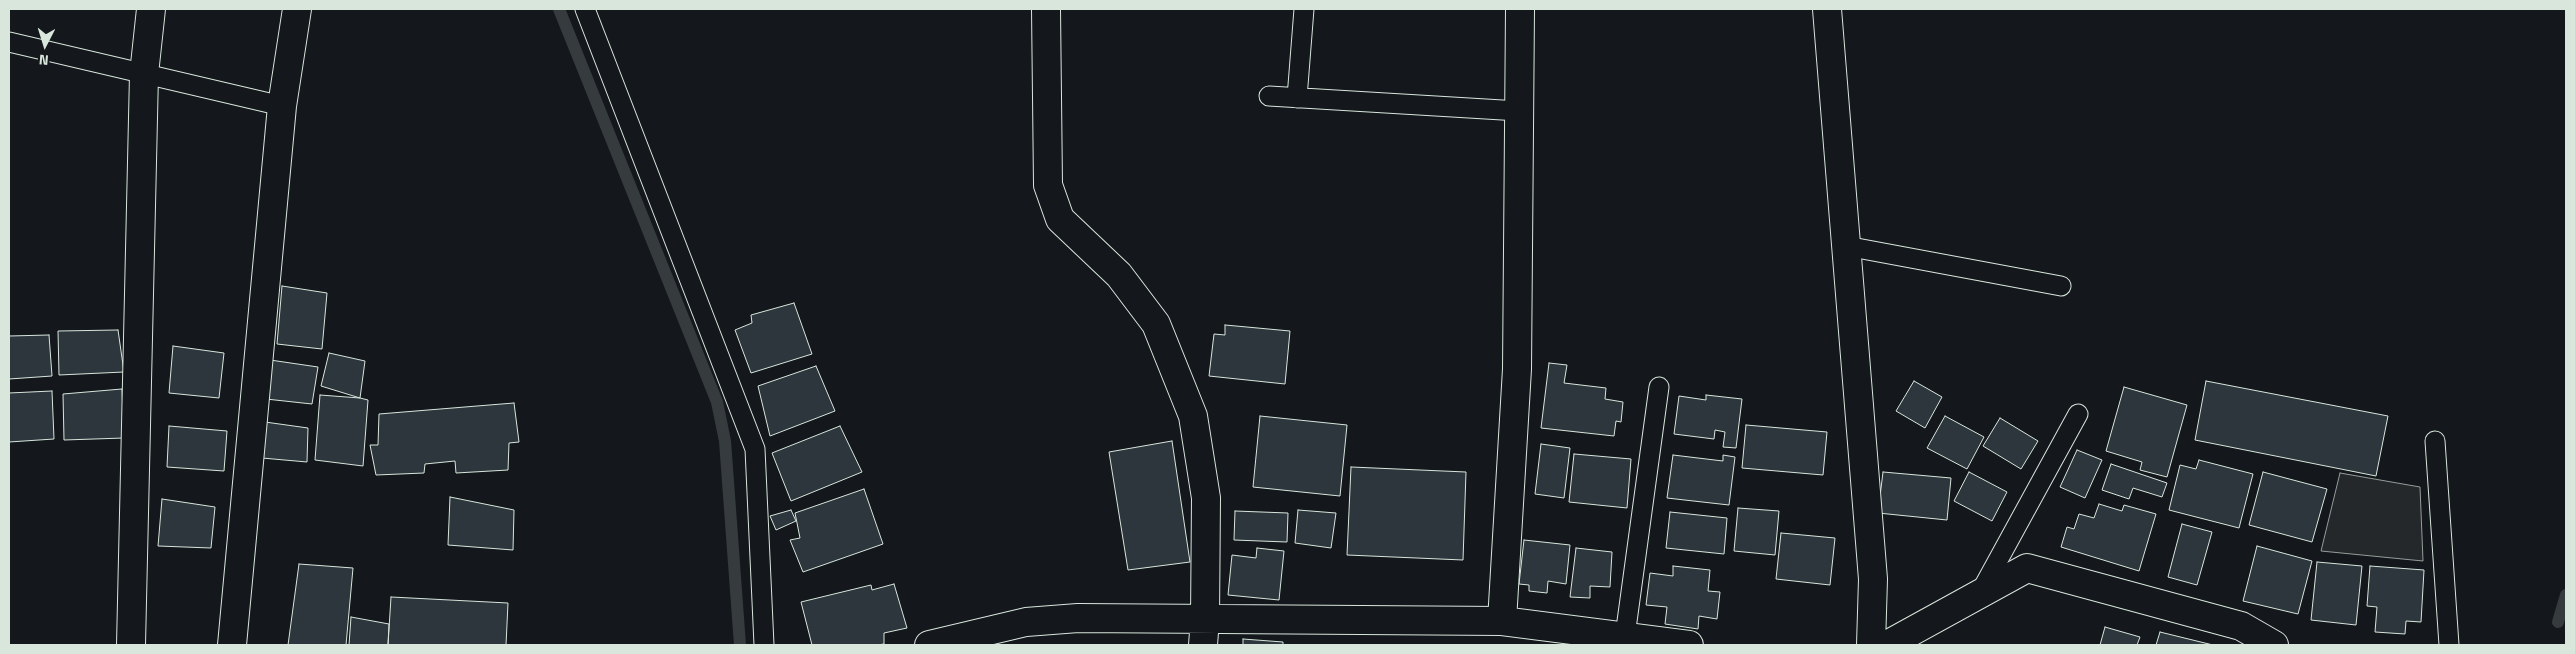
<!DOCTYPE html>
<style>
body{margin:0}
#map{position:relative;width:2575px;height:654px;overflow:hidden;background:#14181c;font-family:"Titillium Web",sans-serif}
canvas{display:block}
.frame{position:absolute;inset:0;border:10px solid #d8e6dc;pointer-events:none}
.north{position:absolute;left:20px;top:20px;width:50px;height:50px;-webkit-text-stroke:4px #14181c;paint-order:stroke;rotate:185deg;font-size:14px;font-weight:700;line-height:20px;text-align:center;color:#d8e6dc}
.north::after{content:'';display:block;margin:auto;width:18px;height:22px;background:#d8e6dc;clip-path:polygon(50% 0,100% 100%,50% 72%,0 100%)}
</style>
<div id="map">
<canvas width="2575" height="654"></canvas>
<div class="frame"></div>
<div class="north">N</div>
</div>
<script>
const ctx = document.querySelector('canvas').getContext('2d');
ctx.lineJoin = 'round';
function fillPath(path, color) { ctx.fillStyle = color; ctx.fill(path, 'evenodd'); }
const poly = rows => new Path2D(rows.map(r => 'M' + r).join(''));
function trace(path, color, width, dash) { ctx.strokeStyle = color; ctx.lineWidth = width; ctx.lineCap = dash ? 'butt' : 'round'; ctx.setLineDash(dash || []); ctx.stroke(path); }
const parking = poly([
 [2340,473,2420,487,2423,561,2321,551,2340,473]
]);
fillPath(parking, '#24282b');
trace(parking, '#939e99', 1);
trace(poly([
 [559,9,717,402,725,441,740,645],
 [2558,622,2566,595]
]), '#363b3e', 12);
const building = poly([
 [282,286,327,293,322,349,277,344,282,286],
 [794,303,812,354,751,373,735,330,752,323,751,315,794,303],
 [1225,325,1290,331,1285,384,1209,376,1214,334,1225,335,1225,325],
 [118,330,124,372,59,375,58,331,118,330],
 [49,335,52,376,9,379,9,336,49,335],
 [173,346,224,353,219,398,169,393,173,346],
 [329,353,365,361,360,398,321,386,329,353],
 [270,360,318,367,312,404,266,399,270,360],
 [1549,363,1567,365,1564,383,1606,388,1605,399,1623,402,1621,422,1616,421,1614,436,1541,428,1549,363],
 [816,366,835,411,770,436,758,386,816,366],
 [1914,381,1942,397,1925,428,1896,411,1914,381],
 [2206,381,2388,416,2376,476,2195,440,2206,381],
 [2124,387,2187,405,2167,477,2140,470,2142,462,2106,451,2124,387],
 [122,389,124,438,64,440,63,394,122,389],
 [52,391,54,439,9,442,9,393,52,391],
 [320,395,360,398,368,400,363,466,315,460,320,395],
 [1706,395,1742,399,1736,448,1723,447,1725,432,1715,430,1714,439,1674,434,1679,396,1706,400,1706,395],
 [514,403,519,442,509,443,508,470,456,473,455,461,425,464,424,473,376,475,370,445,378,445,379,414,514,403],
 [1260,416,1347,425,1340,496,1253,487,1260,416],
 [1945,416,1984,437,1967,469,1927,448,1945,416],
 [2000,418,2038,441,2021,469,1983,446,2000,418],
 [265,422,308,428,307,462,262,458,265,422],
 [1746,425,1827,432,1823,475,1742,468,1746,425],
 [169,426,227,431,224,471,167,467,169,426],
 [840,426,862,472,791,501,772,453,840,426],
 [1172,441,1190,562,1128,570,1109,452,1172,441],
 [1541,444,1570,448,1564,498,1535,494,1541,444],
 [2077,450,2102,460,2085,498,2060,487,2077,450],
 [1574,454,1631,459,1627,508,1569,502,1574,454],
 [1673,455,1723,461,1723,455,1735,457,1729,505,1667,498,1673,455],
 [2199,460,2253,474,2239,528,2169,510,2180,465,2196,469,2199,460],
 [2111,464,2167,483,2162,497,2133,488,2129,499,2102,490,2111,464],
 [1351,467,1466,472,1463,560,1347,555,1351,467],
 [1883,472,1951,478,1947,520,1878,513,1883,472],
 [1969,472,2007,492,1992,521,1954,501,1969,472],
 [2263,472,2327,489,2312,542,2249,525,2263,472],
 [864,489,883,544,803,572,790,540,800,538,795,513,864,489],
 [450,497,514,510,513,550,448,545,450,497],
 [162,499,215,507,211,548,158,546,162,499],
 [2099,504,2122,511,2124,505,2156,514,2139,571,2061,547,2067,527,2074,529,2079,514,2094,518,2099,504],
 [1738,508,1779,511,1775,555,1734,551,1738,508],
 [791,510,796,521,776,530,770,516,791,510],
 [1298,510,1336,513,1331,548,1295,543,1298,510],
 [1235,511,1288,513,1287,542,1234,540,1235,511],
 [1670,512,1727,518,1724,554,1666,548,1670,512],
 [2182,524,2212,532,2197,585,2168,577,2182,524],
 [1781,533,1835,538,1830,585,1776,579,1781,533],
 [1524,540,1570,545,1566,584,1548,581,1547,593,1529,591,1529,585,1519,584,1524,540],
 [2257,546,2312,561,2298,614,2243,601,2257,546],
 [1257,548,1284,551,1279,600,1228,595,1232,555,1256,558,1257,548],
 [1576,548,1612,552,1610,587,1590,586,1590,598,1570,597,1576,548],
 [2317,562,2362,566,2356,625,2311,620,2317,562],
 [299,564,353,568,346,645,288,645,299,564],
 [1673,566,1710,570,1708,591,1720,592,1717,619,1699,616,1698,629,1665,624,1667,607,1646,605,1650,573,1673,576,1673,566],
 [2370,566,2424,570,2421,622,2406,621,2405,634,2375,632,2377,607,2367,606,2370,566],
 [894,584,907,628,884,633,884,644,877,645,812,645,801,602,871,585,872,590,894,584],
 [391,597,508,603,506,645,388,645,391,597],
 [351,617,389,624,388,645,349,645,351,617],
 [2105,627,2140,637,2137,645,2100,645,2105,627],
 [2160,632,2213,645,2156,645,2160,632],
 [1243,639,1283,642,1283,645,1243,645,1243,639]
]);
fillPath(building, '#2c363c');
trace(building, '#d8e6dc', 1);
const service = poly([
 [585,9,755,449,764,645],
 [9,42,282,106],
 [1269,96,1519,111],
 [1297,98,1304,9],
 [1846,246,2061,286],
 [2435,441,2449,645],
 [1980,593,2078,414],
 [1625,636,1659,387]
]);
const minor = poly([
 [1046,9,1048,185,1060,219,1119,275,1156,324,1193,416,1206,498,1205,619,1203,645],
 [1827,9,1873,579,1871,645],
 [1502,621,1517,369,1520,9],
 [131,645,144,74,151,9],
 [232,645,282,106,297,9],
 [929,645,1026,622,1078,618,1502,621,1689,645],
 [1887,645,2027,568,2241,626,2274,645]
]);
trace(service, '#d8e6dc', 21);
trace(minor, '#d8e6dc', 30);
trace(service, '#14181c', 19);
trace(minor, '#14181c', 28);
</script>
